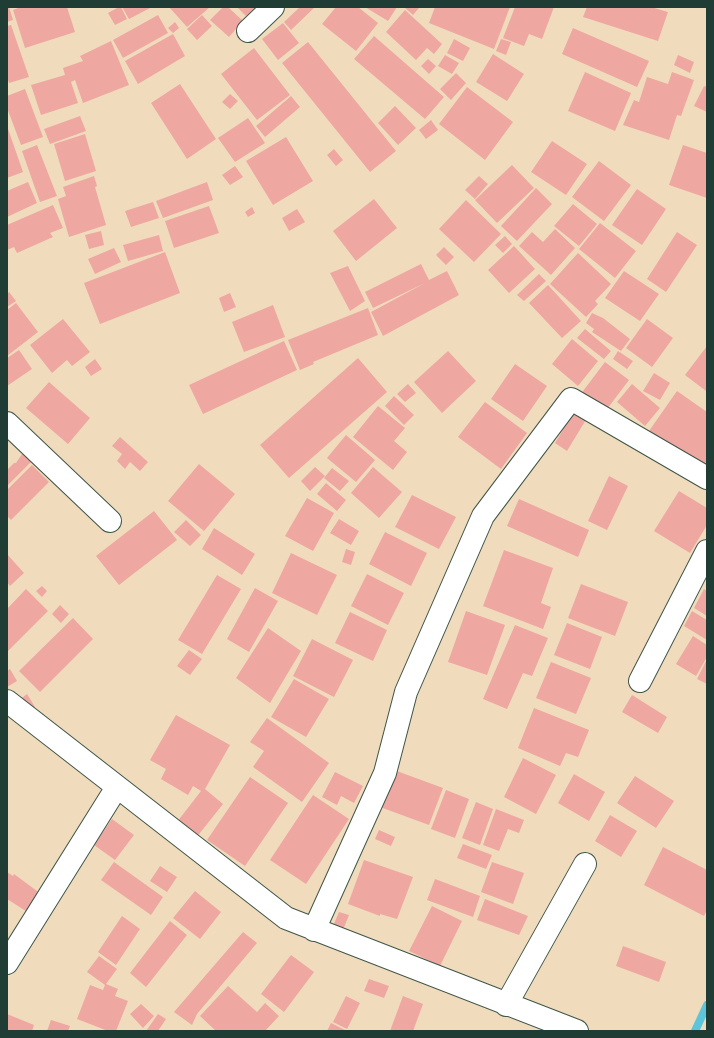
<!DOCTYPE html>
<style>
body{margin:0}
#map{position:relative;width:714px;height:1038px;overflow:hidden;background:#f0dcbc;font-family:"Balsamiq Sans",sans-serif}
canvas{display:block}
.frame{position:absolute;inset:0;border:8px solid #1f3d34;pointer-events:none}
</style>
<div id="map">
<canvas width="714" height="1038"></canvas>
<div class="frame"></div>
</div>
<script>
const ctx = document.querySelector('canvas').getContext('2d');
ctx.lineJoin = 'round';
const poly = rows => new Path2D(rows.map(r => 'M' + r).join(''));
function trace(path, color, width, dash) { ctx.strokeStyle = color; ctx.lineWidth = width; ctx.lineCap = dash ? 'butt' : 'round'; ctx.setLineDash(dash || []); ctx.stroke(path); }
function fillPath(path, color) { ctx.fillStyle = color; ctx.fill(path, 'evenodd'); }
trace(poly([
 [695,1031,707,1005]
]), '#5dc5da', 8);
fillPath(poly([
 [7,7,9,7,13,20,7,22],
 [21,7,67,7,75,32,25,48,13,10],
 [119,7,121,7,127,19,115,25,108,13],
 [122,7,152,7,129,19],
 [169,7,210,7,187,27],
 [223,7,228,7,243,21,229,37,210,20],
 [237,7,256,7,246,16],
 [300,7,315,7,291,30,284,22],
 [336,7,358,7,378,23,356,51,322,24],
 [365,7,397,7,388,21],
 [404,7,418,7,419,8,413,15],
 [435,7,510,7,494,49,429,23],
 [515,7,554,7,542,39,529,34,524,46,503,38],
 [587,7,651,7,668,12,658,41,583,17],
 [405,10,442,44,434,54,427,48,416,60,386,32],
 [158,15,168,33,123,58,113,40],
 [202,15,212,26,197,40,187,29],
 [175,22,179,28,173,33,168,28],
 [283,23,299,43,278,60,262,39],
 [11,25,29,77,9,83,7,77,7,26],
 [573,28,649,61,637,87,562,54],
 [173,34,185,56,138,84,125,61],
 [374,36,444,97,425,119,354,59],
 [454,39,470,48,463,61,447,53],
 [501,39,511,42,506,55,496,51],
 [111,41,129,85,83,103,75,80,71,82,78,103,41,115,31,85,65,75,63,68,83,61,80,56],
 [308,42,396,151,370,172,282,63],
 [254,48,290,95,257,120,221,74],
 [493,54,524,74,507,101,476,82],
 [445,55,459,63,452,74,438,66],
 [678,55,694,62,690,73,674,65],
 [428,59,436,66,429,74,421,66],
 [585,72,631,93,615,131,568,111],
 [672,72,694,80,681,116,677,115,669,140,623,125,634,100,639,102,647,77,668,84],
 [456,73,466,83,451,100,440,89],
 [180,84,216,139,187,159,151,103],
 [704,86,707,87,707,112,694,106],
 [467,87,513,122,485,160,439,124],
 [25,89,43,137,21,145,7,108,7,96],
 [230,94,238,101,230,109,222,102],
 [291,96,300,107,265,137,256,126],
 [395,106,416,128,398,145,378,123],
 [80,116,86,131,50,144,44,129],
 [248,118,265,143,235,162,218,138],
 [431,120,438,130,426,139,419,130],
 [7,126,23,172,7,178],
 [85,134,96,171,65,181,54,144],
 [286,137,313,181,273,205,246,161],
 [552,141,587,164,566,195,531,172],
 [37,145,57,196,40,202,22,151],
 [683,145,707,153,707,198,669,185],
 [334,149,343,160,336,166,327,155],
 [599,161,631,185,604,221,572,197],
 [512,165,534,188,497,223,475,200],
 [235,166,243,177,230,185,222,175],
 [94,176,97,186,95,187,106,225,69,237,58,199,66,196,63,187],
 [479,176,488,184,475,199,465,190],
 [28,182,37,203,7,217,7,191],
 [207,182,213,200,163,218,156,201],
 [536,188,552,204,517,241,501,226],
 [637,189,666,209,642,245,612,225],
 [374,199,397,228,356,261,333,231],
 [466,200,501,234,474,262,439,229],
 [153,202,159,218,131,227,125,211],
 [573,204,597,224,579,246,554,226],
 [53,205,63,228,50,233,53,237,17,253,14,247,7,250,7,225],
 [209,206,219,233,174,248,165,221],
 [252,207,255,213,248,217,245,212],
 [297,209,305,222,289,231,282,218],
 [600,223,636,251,615,278,579,249],
 [555,229,575,248,551,275,519,246,532,232,543,242],
 [101,231,104,245,89,249,85,235],
 [677,232,697,245,666,292,647,279],
 [159,235,163,251,128,261,123,245],
 [505,236,512,244,503,253,495,245],
 [514,246,535,269,509,293,488,270],
 [444,247,454,257,446,265,436,255],
 [114,248,121,262,95,274,88,259],
 [165,252,180,293,100,324,84,283],
 [578,253,611,284,595,301,598,304,586,317,550,284],
 [421,264,429,280,447,271,459,295,383,336,371,312,425,283,373,308,365,292],
 [348,266,365,301,350,311,330,273],
 [624,271,659,294,640,321,605,298],
 [539,274,546,281,524,301,517,295],
 [548,285,581,321,562,338,529,303],
 [9,292,16,301,7,307,7,294],
 [230,293,236,307,224,312,219,298],
 [16,303,38,332,7,356,7,310],
 [273,305,285,337,244,352,232,322],
 [368,308,378,335,313,362,314,364,300,370,288,340],
 [592,313,603,318,630,339,621,351,592,332,594,329,586,323],
 [63,319,90,352,72,366,67,360,52,373,30,345],
 [647,319,673,338,652,367,626,348],
 [585,329,611,351,604,359,577,338],
 [572,339,598,361,578,386,552,364],
 [284,341,297,370,203,414,189,385],
 [707,346,707,390,706,391,685,375],
 [19,350,32,369,7,386,7,358],
 [448,351,476,381,442,413,414,382],
 [618,351,633,361,627,369,613,359],
 [358,358,387,392,289,478,260,445],
 [95,359,102,369,91,376,85,367],
 [605,362,629,380,604,413,580,395],
 [515,364,547,386,523,421,491,399],
 [654,373,670,383,660,400,643,391],
 [49,382,90,418,68,444,26,408],
 [408,384,416,393,405,402,397,394],
 [632,384,660,408,645,426,617,402],
 [677,391,707,412,707,467,704,470,649,431],
 [394,396,414,415,404,425,385,406],
 [485,402,527,433,501,469,458,437],
 [378,406,405,428,394,441,407,452,393,470,353,437],
 [575,410,587,418,567,451,555,443],
 [346,435,375,460,356,482,327,458],
 [120,437,148,462,140,471,130,462,125,469,117,461,122,454,112,446],
 [24,451,33,460,7,486,7,470,14,463,16,463],
 [199,464,235,494,204,531,168,501],
 [32,465,49,482,11,520,7,516,7,490],
 [315,467,325,476,310,491,301,481],
 [373,467,402,492,379,518,351,493],
 [332,468,349,481,340,491,324,478],
 [609,476,628,486,607,530,588,521],
 [326,483,346,500,337,511,317,494],
 [679,491,707,508,707,525,690,553,654,531],
 [412,495,456,517,439,549,395,527],
 [307,498,334,513,313,551,285,536],
 [519,499,589,530,578,557,507,526],
 [154,511,177,540,119,585,96,556],
 [339,519,359,531,351,545,330,533],
 [186,520,201,535,190,546,174,532],
 [214,528,255,554,242,575,202,549],
 [385,532,427,553,411,586,369,564],
 [346,549,355,552,351,565,342,562],
 [504,550,553,568,541,603,551,607,543,629,483,606],
 [291,553,337,575,317,615,272,593],
 [7,554,24,573,10,586,7,582],
 [367,574,404,593,388,625,351,606],
 [217,575,241,589,202,654,178,640],
 [581,584,628,602,615,636,568,618],
 [42,586,47,591,42,597,36,591],
 [255,588,278,601,249,652,227,639],
 [26,589,48,611,7,652,7,609],
 [704,589,707,591,707,616,694,608],
 [60,605,69,614,61,623,52,614],
 [466,611,505,625,487,675,448,662],
 [692,611,707,620,707,640,684,626],
 [350,612,387,630,373,661,335,643],
 [73,618,93,639,40,692,19,671],
 [567,623,602,637,590,669,554,655],
 [515,625,548,638,532,676,523,673,507,709,483,699],
 [268,628,301,651,270,703,236,678],
 [693,636,707,645,707,657,696,676,676,664],
 [312,639,353,660,334,697,293,676],
 [189,650,202,659,190,675,177,666],
 [707,659,707,684,697,679],
 [551,662,591,678,576,714,536,698],
 [10,669,17,681,7,687,7,671],
 [294,679,329,699,306,737,271,717],
 [27,694,35,707,27,713,18,701],
 [632,695,667,717,658,733,622,712],
 [534,708,589,730,578,757,566,753,560,766,518,748],
 [176,715,230,745,205,789,223,804,196,838,177,822,201,791,193,786,188,795,161,779,166,769,150,760],
 [267,718,329,763,302,802,253,767,264,751,250,742],
 [523,758,556,775,536,814,504,797],
 [394,770,443,788,429,825,380,807],
 [335,772,363,786,354,803,341,796,337,805,322,797],
 [574,774,605,792,589,821,558,803],
 [635,776,674,801,656,828,617,803],
 [250,777,288,803,245,866,207,840],
 [446,790,469,799,455,838,431,829],
 [313,795,349,819,306,884,270,860],
 [476,802,493,809,480,845,462,838],
 [496,809,524,820,519,833,508,829,499,851,483,845],
 [610,815,637,831,621,857,595,841],
 [112,819,134,835,115,860,94,845],
 [379,830,395,837,391,846,375,839],
 [463,844,492,855,486,869,457,858],
 [663,847,707,870,707,910,704,916,644,885],
 [364,860,413,877,397,919,380,914,380,916,348,904],
 [114,862,163,897,151,915,101,880],
 [492,862,524,873,513,904,481,892],
 [160,866,177,877,167,892,150,881],
 [7,872,13,876,14,874,41,894,29,913,7,899],
 [435,879,480,896,473,917,427,900],
 [195,891,221,912,200,939,173,918],
 [485,899,528,916,519,935,477,920],
 [432,906,462,921,440,966,409,951],
 [339,912,349,915,343,930,333,926],
 [122,916,140,929,116,965,98,952],
 [170,921,187,935,146,987,130,973],
 [243,932,257,943,197,1014,192,1025,174,1012],
 [623,946,666,962,659,982,616,966],
 [291,955,314,972,284,1012,261,994],
 [99,956,117,969,106,984,118,989,115,996,128,1001,116,1031,108,1031,77,1019,90,985,103,990,105,985,87,972],
 [369,979,389,986,384,998,364,991],
 [228,986,257,1012,265,1003,279,1016,265,1031,216,1031,200,1016],
 [346,996,360,1003,347,1029,333,1022],
 [403,996,423,1004,413,1031,390,1031],
 [141,1004,154,1016,143,1028,130,1014],
 [7,1014,34,1025,32,1031,7,1031],
 [158,1014,166,1019,158,1031,146,1031],
 [51,1020,70,1026,68,1031,47,1031],
 [331,1023,347,1031,327,1031]
]), '#efa7a2');
const minor = poly([
 [248,31,273,7],
 [7,423,110,521],
 [640,681,707,551],
 [7,701,286,918,577,1031],
 [314,930,385,773,406,692,483,516,571,399,707,478],
 [7,963,117,787],
 [506,1005,585,864]
]);
trace(minor, '#3e5548', 24);
trace(minor, '#fff', 22);
</script>
